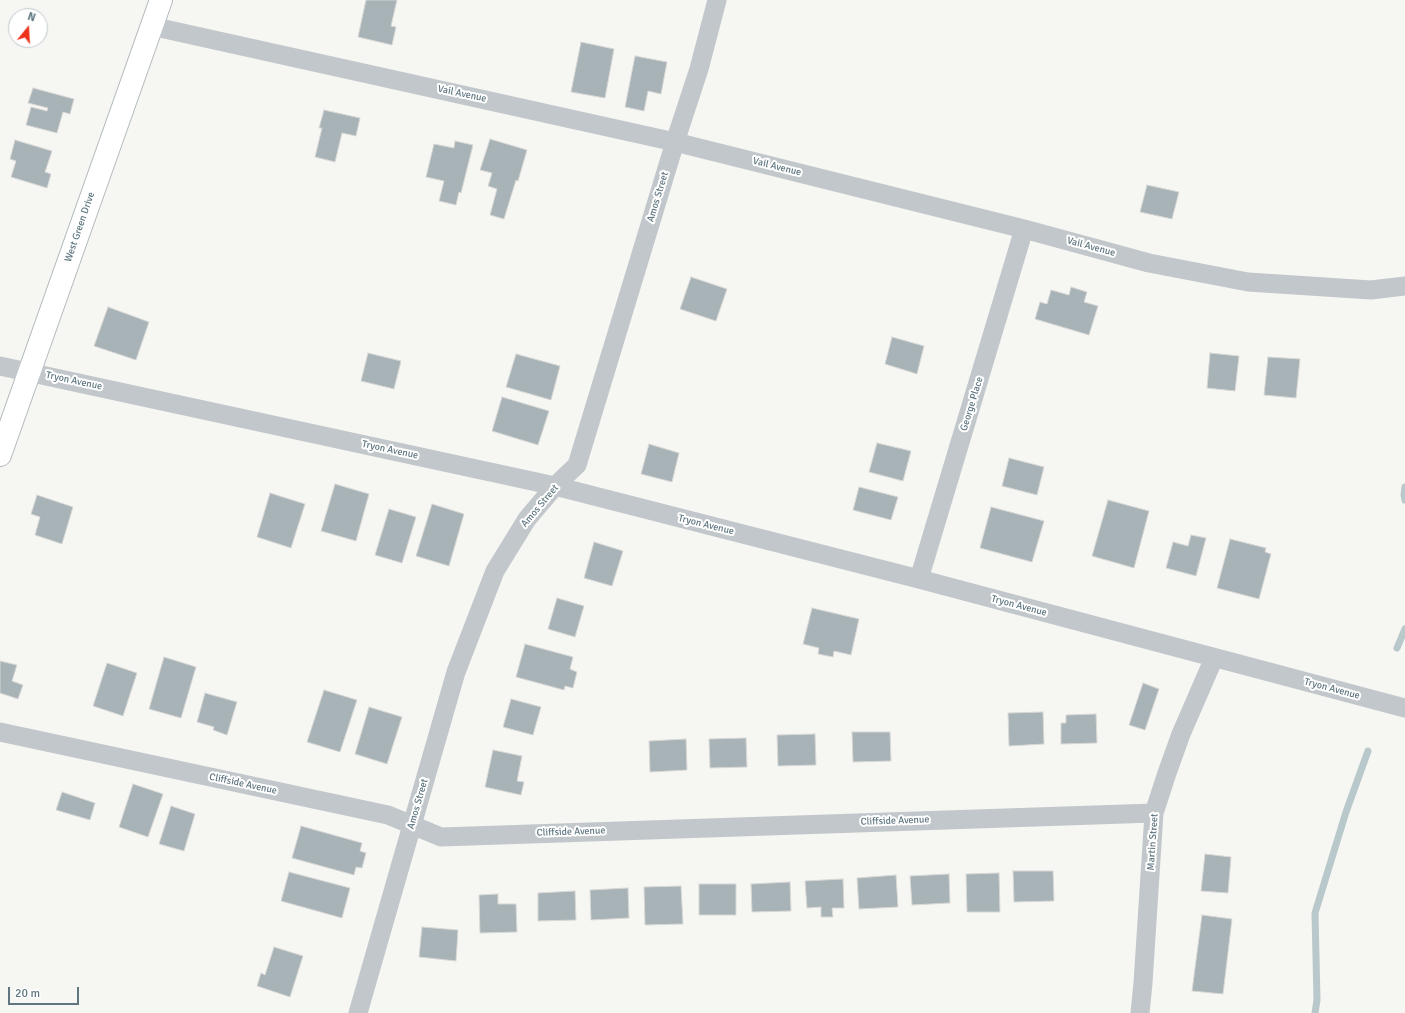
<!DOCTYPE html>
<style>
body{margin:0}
#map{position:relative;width:1405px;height:1013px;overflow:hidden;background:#f6f6f3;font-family:Signika,sans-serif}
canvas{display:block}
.north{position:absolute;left:8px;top:8px;width:40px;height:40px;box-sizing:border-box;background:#fff;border:1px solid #bfc8cc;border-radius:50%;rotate:18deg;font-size:11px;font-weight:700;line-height:16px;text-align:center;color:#5f7680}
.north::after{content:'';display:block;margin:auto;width:14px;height:18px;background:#ee311b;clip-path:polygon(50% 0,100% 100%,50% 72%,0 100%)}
.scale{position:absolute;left:8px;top:987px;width:71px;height:18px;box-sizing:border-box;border:2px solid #5f7680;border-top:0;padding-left:5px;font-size:12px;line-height:14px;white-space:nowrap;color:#5f7680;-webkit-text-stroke:3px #fff;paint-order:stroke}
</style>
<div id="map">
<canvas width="1405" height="1013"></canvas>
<div class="north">N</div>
<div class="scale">20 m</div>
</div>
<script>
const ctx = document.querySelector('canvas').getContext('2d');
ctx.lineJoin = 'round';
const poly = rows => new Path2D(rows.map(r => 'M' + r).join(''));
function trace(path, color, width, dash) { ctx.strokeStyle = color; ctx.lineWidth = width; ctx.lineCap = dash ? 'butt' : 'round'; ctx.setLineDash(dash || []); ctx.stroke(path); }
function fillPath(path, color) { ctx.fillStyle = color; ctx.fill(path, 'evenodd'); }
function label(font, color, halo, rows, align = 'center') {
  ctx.font = font + ' Signika,sans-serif'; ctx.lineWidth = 4; ctx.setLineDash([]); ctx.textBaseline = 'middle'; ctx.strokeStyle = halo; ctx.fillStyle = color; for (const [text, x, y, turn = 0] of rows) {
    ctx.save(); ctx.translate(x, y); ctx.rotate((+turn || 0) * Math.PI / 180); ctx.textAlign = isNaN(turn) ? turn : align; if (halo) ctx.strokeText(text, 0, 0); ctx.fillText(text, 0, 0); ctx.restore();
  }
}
trace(poly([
 [1405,487,1404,495,1405,500],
 [1397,648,1405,629],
 [1315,1013,1317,1000,1315,913,1346,812,1368,751]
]), '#b9c8ca', 7);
const building = poly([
 [366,0,397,0,391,26,396,27,392,45,358,37,366,0],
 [581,42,614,49,605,98,571,92,581,42],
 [635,56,667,62,661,94,648,91,644,111,625,107,635,56],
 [33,88,74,99,70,114,63,112,57,133,26,125,31,107,47,111,48,108,28,103,33,88],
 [324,110,360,118,356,136,342,133,335,162,315,157,322,128,319,128,324,110],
 [490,139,527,150,518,181,516,180,504,219,490,215,497,189,488,186,492,173,480,170,490,139],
 [15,140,52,151,45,172,51,174,47,188,11,177,16,161,10,159,15,140],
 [455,141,473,145,461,193,459,192,456,205,439,201,444,181,426,177,434,144,454,148,455,141],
 [1147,185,1179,192,1172,219,1140,212,1147,185],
 [691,277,727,289,716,321,680,309,691,277],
 [1071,287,1087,292,1084,302,1098,306,1089,335,1035,319,1040,302,1047,304,1051,290,1069,295,1071,287],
 [108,307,149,322,136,360,94,346,108,307],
 [892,337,924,346,917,374,885,364,892,337],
 [368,353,401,361,394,389,361,381,368,353],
 [1210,353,1239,356,1235,391,1207,388,1210,353],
 [516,354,560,366,551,400,506,387,516,354],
 [1268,357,1300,359,1296,398,1264,395,1268,357],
 [502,397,549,411,538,445,492,431,502,397],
 [877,443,911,451,903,481,869,472,877,443],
 [649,444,679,453,672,482,641,474,649,444],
 [1009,458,1044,467,1037,495,1002,486,1009,458],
 [335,484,369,494,356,541,321,531,335,484],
 [859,487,898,497,891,520,853,510,859,487],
 [270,493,305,504,291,548,257,537,270,493],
 [37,495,73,507,62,544,35,535,40,517,31,514,37,495],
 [1108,500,1149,511,1134,568,1092,556,1108,500],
 [432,504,464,514,449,566,416,556,432,504],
 [991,507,1044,521,1032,562,980,548,991,507],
 [389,509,416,517,402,563,375,555,389,509],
 [1191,535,1206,538,1196,576,1166,568,1173,542,1188,546,1191,535],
 [1230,539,1266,548,1265,552,1271,554,1259,599,1217,588,1230,539],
 [594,542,623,551,612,586,584,578,594,542],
 [557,598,584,606,575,637,548,629,557,598],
 [812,608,859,619,851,655,834,651,833,657,818,654,819,648,803,644,812,608],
 [525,644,573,657,570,669,577,672,573,688,565,686,564,690,516,677,525,644],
 [164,657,196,667,181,718,149,709,164,657],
 [0,661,17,665,12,681,23,685,18,699,0,693,0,661],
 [107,663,137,673,123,716,93,706,107,663],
 [1143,683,1159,689,1145,730,1129,725,1143,683],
 [324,690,357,700,340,752,307,742,324,690],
 [205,693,237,702,227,735,213,730,214,727,197,722,205,693],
 [511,699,541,707,533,735,503,727,511,699],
 [369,707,402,717,387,764,355,754,369,707],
 [1043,712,1044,744,1009,746,1008,713,1043,712],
 [1096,714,1097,743,1061,744,1061,723,1066,723,1066,715,1096,714],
 [852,732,890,732,891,761,853,762,852,732],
 [815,734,816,765,778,766,777,735,815,734],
 [746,738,747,767,710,768,709,739,746,738],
 [686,739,687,770,650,772,649,741,686,739],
 [493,750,522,756,517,781,524,782,521,795,485,787,493,750],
 [133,784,163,794,148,837,119,827,133,784],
 [62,792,95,803,90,820,56,810,62,792],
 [171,806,195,814,184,851,159,844,171,806],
 [301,826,362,843,360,851,366,853,362,868,356,867,354,875,292,858,301,826],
 [1205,854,1231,857,1228,893,1201,891,1205,854],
 [1013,871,1053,871,1054,901,1014,902,1013,871],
 [289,872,350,888,342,918,281,901,289,872],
 [999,873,1000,912,967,912,966,874,999,873],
 [949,874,950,903,912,905,910,876,949,874],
 [896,875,898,907,859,909,857,878,896,875],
 [843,879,844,908,832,908,833,917,821,917,821,907,807,908,805,881,843,879],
 [790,882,791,911,752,912,751,884,790,882],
 [699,884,736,884,736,915,699,915,699,884],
 [681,886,683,924,645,925,644,887,681,886],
 [628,888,629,918,591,920,590,890,628,888],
 [575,891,576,920,538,921,538,893,575,891],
 [498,894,498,904,516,904,517,932,480,933,479,895,498,894],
 [1202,915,1232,919,1223,994,1192,991,1202,915],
 [422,927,458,930,456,961,419,957,422,927],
 [274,947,303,956,290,997,257,986,261,973,265,975,274,947]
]);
fillPath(building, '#a7b3b7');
trace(building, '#d8d7d5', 1);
const secondary = poly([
 [0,455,161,0]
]);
trace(secondary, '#b3bbbe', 24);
trace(poly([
 [151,26,675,142,1024,229,1149,263,1248,282,1371,290,1405,286],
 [0,366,555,486,919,579,1405,708],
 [919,579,1024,229],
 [0,732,388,815,441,837,1154,813],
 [358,1013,456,672,495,571,527,519,555,486,577,465,675,142,699,69,717,0],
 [1140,1013,1143,983,1154,813,1167,773,1181,734,1214,658]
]), '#c1c7ca', 19);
trace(secondary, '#fff', 22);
label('10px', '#5f7680', '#fff', [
 ["Vail Avenue",462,94,12],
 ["Vail Avenue",777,167,14],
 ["Amos Street",658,197,-73],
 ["West Green Drive",80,227,-71],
 ["Vail Avenue",1091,247,15],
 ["Tryon Avenue",74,381,12],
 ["George Place",972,404,-73],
 ["Tryon Avenue",390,450,12],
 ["Amos Street",540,506,-50],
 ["Tryon Avenue",706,525,14],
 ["Tryon Avenue",1019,606,15],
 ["Tryon Avenue",1332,689,15],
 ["Cliffside Avenue",243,784,12],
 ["Amos Street",418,804,-74],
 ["Cliffside Avenue",895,821,-2],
 ["Cliffside Avenue",571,832,-2],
 ["Martin Street",1153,842,-86]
]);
</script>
